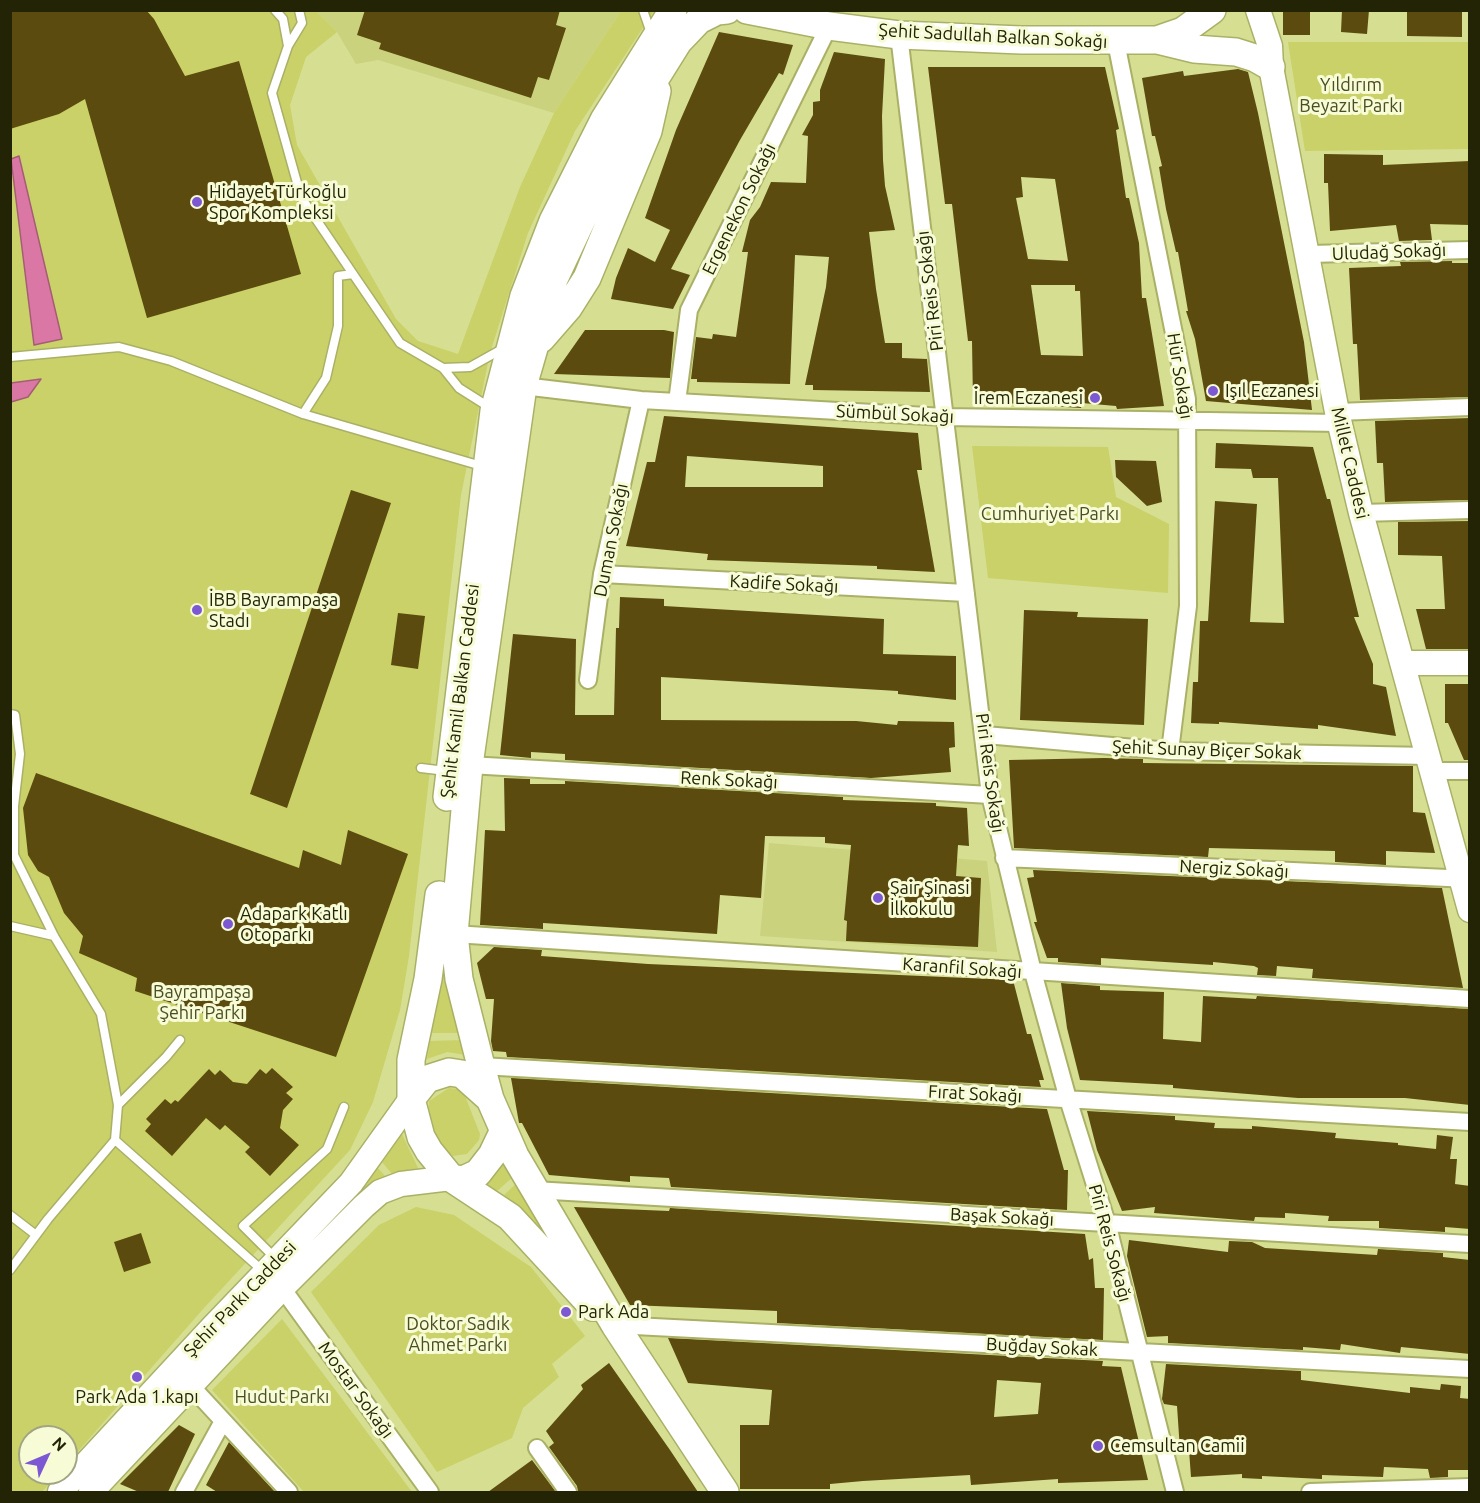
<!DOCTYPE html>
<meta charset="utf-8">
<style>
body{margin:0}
#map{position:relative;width:1480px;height:1503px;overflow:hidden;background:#d6de92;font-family:Ubuntu,sans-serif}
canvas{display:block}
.frame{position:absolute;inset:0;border:12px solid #222405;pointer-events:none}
.north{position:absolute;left:18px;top:1425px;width:60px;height:60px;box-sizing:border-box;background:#f7fbd6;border:2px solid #a2a582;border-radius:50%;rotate:46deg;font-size:16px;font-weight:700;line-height:24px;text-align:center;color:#222405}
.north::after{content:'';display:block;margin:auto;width:21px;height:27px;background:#7c59d3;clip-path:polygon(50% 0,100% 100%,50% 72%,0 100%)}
</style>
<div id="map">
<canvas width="1480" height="1503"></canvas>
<div class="frame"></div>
<div class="north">N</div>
</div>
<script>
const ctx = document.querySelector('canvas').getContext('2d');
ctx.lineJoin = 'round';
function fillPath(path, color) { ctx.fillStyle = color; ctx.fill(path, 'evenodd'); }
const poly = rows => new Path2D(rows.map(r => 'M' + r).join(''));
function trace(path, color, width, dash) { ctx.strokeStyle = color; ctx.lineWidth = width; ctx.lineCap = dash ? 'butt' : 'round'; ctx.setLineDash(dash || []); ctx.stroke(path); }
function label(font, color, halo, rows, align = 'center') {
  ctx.font = font + ' Ubuntu,sans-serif'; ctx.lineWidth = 6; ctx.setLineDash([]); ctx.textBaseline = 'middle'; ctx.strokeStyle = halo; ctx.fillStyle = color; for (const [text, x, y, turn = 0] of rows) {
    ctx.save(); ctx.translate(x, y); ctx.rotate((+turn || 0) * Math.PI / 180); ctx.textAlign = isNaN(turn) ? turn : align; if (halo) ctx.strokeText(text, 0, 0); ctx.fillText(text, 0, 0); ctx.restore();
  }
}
fillPath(poly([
 [316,11,621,11,554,113,378,60,356,64,337,32],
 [769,843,987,861,997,952,760,936]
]), '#cad27e');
fillPath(poly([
 [10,11,316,11,337,32,306,57,290,105,297,145,396,319,418,341,458,354,520,187,554,113,621,11,654,11,575,131,528,233,490,353,461,495,409,956,400,1010,373,1102,350,1150,204,1308,66,1465,66,1437,30,1437,30,1473,59,1473,42,1492,10,1492],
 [1288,42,1469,42,1469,149,1305,151],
 [972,446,1108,447,1116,497,1169,524,1168,593,988,578],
 [442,956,462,1033,431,1033],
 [463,1040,466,1055,447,1052,427,1059,430,1041],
 [449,1088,458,1089,465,1096,480,1134,479,1140,467,1154,453,1156,445,1150,428,1125,429,1101],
 [402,1134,418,1168,392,1174,382,1162],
 [505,1160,514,1176,497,1191,481,1183,497,1173],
 [377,1167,385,1176,352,1200,351,1199],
 [517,1183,530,1208,551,1243,525,1213,504,1195],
 [416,1207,454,1215,531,1267,585,1336,552,1364,559,1377,523,1408,512,1438,437,1472,311,1292,379,1225],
 [282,1319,412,1492,304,1492,212,1390]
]), '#c9d168');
const water = poly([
 [19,156,62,339,34,345,11,159,19,156],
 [41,379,28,397,11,402,11,383,41,379]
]);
fillPath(water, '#db77a4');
trace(water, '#a45e74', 1.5);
fillPath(poly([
 [10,10,146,10,154,19,185,76,239,61,301,274,147,318,85,99,59,114,10,129],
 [365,10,560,10,556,25,566,28,549,80,538,77,531,98,379,49,381,43,357,35],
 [1283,10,1310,10,1310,35,1283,35],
 [1342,10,1369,10,1367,34,1341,32],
 [1407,10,1462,10,1462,37,1407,36],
 [719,32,793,45,783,75,779,73,740,140,671,269,690,275,673,309,611,299,616,278,628,248,655,262,670,230,645,218,676,130],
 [834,52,885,59,882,116,883,160,885,186,895,230,869,232,876,289,885,343,902,343,902,358,927,359,930,392,813,390,813,385,805,385,826,287,829,257,795,255,790,384,697,382,697,379,691,379,696,337,712,339,713,334,736,337,748,252,742,252,750,220,760,207,771,182,806,183,808,136,802,135,813,115,813,102,820,101,820,90],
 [928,67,1105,67,1119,129,1116,130,1126,198,1129,198,1139,243,1142,298,1146,298,1164,406,1117,409,1116,406,1082,403,1081,408,973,401,972,341,968,341,952,204,945,204],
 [1021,177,1055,179,1068,261,1028,259,1016,198,1023,197],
 [1031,285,1075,285,1075,291,1080,291,1083,356,1041,355],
 [1238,69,1248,72,1258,113,1304,342,1312,410,1206,401,1195,339,1186,311,1188,311,1178,252,1176,252,1166,209,1159,167,1162,166,1155,136,1152,136,1142,78,1183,71,1184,76],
 [1324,154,1383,155,1383,165,1470,161,1470,225,1430,224,1432,240,1399,241,1396,225,1330,231,1328,183,1324,183],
 [1452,261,1452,263,1470,263,1470,397,1360,400,1357,344,1353,344,1349,268,1401,266,1400,262],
 [585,330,664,330,674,332,670,378,554,374],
 [664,416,918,433,922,470,917,470,935,572,877,569,877,566,707,560,708,554,626,546,647,462,655,462],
 [687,456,823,466,823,487,685,487],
 [1470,418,1470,500,1385,502,1383,463,1377,463,1375,421],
 [1216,443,1313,447,1327,499,1330,499,1359,617,1354,617,1373,664,1373,684,1386,687,1396,736,1318,725,1318,729,1219,722,1219,724,1191,723,1193,682,1198,682,1200,621,1208,621,1215,501,1257,504,1250,622,1284,623,1278,478,1253,478,1251,469,1215,468],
 [1115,460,1156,461,1162,502,1147,506,1116,477],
 [351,490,391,503,287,808,250,794],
 [1470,521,1470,649,1426,649,1416,609,1445,609,1442,556,1398,555,1398,522],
 [620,597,664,599,664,606,884,619,883,654,956,656,956,700,898,694,898,691,661,677,661,720,856,721,897,725,898,721,954,722,955,747,949,748,951,772,871,778,565,760,565,754,531,752,531,758,500,755,513,634,576,639,575,715,614,715,616,628,619,628],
 [1024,610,1078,612,1077,617,1148,619,1144,725,1020,720],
 [398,613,425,616,418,669,391,665],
 [1445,684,1470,684,1470,760,1464,760,1448,723,1445,723],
 [1104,758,1143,759,1143,763,1413,766,1413,812,1425,813,1435,853,1386,851,1386,865,1335,862,1335,851,1209,848,1208,857,1014,848,1009,760],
 [36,773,299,868,303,850,341,865,348,830,408,854,336,1057,135,991,137,978,79,953,83,936,64,913,49,877,38,871,28,855,23,808],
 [504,778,530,779,530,784,565,784,565,781,843,797,843,800,936,803,936,806,967,808,969,846,958,845,956,876,981,878,978,947,846,941,847,921,844,920,851,845,825,843,825,837,765,836,761,898,720,895,717,934,543,923,543,929,480,925,485,830,505,831],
 [1033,870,1442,888,1463,988,1312,978,1313,969,1277,966,1276,976,1257,975,1258,968,1254,966,1213,962,1213,965,1101,958,1101,965,1058,962,1058,958,1047,958,1034,922,1037,922,1027,878,1034,877],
 [494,947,542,950,541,956,648,964,1013,980,1027,1034,1031,1034,1044,1080,1039,1080,1041,1087,507,1057,506,1052,493,1051,491,1041,494,999,486,999,477,963],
 [1061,983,1100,986,1100,990,1164,992,1163,1039,1201,1042,1203,996,1256,999,1257,996,1470,1009,1470,1105,1405,1098,1298,1098,1173,1088,1173,1085,1080,1080,1067,1028],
 [272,1068,293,1087,286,1093,293,1099,283,1110,280,1128,299,1145,270,1176,245,1152,250,1147,225,1125,220,1130,206,1118,172,1156,145,1131,151,1124,146,1119,165,1099,171,1104,175,1100,178,1102,209,1069,215,1075,220,1070,233,1082,247,1084,260,1069,266,1074],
 [511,1078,1047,1109,1064,1170,1068,1170,1067,1210,671,1187,669,1178,630,1176,630,1182,549,1175,522,1123,519,1123],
 [1087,1111,1175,1116,1175,1120,1215,1123,1214,1128,1252,1129,1252,1126,1336,1133,1335,1138,1398,1143,1398,1145,1436,1149,1437,1135,1453,1137,1450,1159,1457,1159,1455,1184,1470,1186,1470,1229,1445,1227,1445,1232,1379,1228,1379,1221,1328,1221,1329,1216,1285,1213,1285,1218,1255,1217,1254,1221,1154,1213,1155,1207,1122,1211,1097,1150],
 [574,1207,669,1211,670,1208,1085,1234,1089,1260,1093,1258,1095,1288,1104,1288,1103,1340,777,1323,777,1311,630,1305],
 [141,1233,151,1263,124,1272,114,1242],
 [1129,1240,1228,1252,1229,1241,1252,1242,1265,1248,1377,1255,1378,1249,1443,1253,1443,1257,1470,1260,1470,1354,1401,1347,1400,1353,1341,1344,1340,1350,1303,1347,1303,1350,1168,1343,1168,1336,1147,1337,1127,1256],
 [668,1338,1103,1361,1102,1366,1121,1367,1148,1480,1058,1483,1058,1479,971,1485,970,1475,863,1481,830,1484,830,1489,740,1489,740,1425,769,1425,772,1390,688,1383],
 [997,1380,1041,1383,1038,1414,994,1417],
 [609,1363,670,1450,698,1492,578,1492,577,1486,549,1447,554,1443,546,1431,583,1389,581,1385],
 [1166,1364,1301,1371,1301,1380,1410,1393,1410,1387,1440,1390,1441,1384,1461,1386,1460,1398,1470,1399,1470,1470,1448,1470,1448,1477,1430,1478,1428,1469,1384,1467,1383,1477,1322,1475,1322,1479,1262,1476,1262,1479,1242,1478,1242,1474,1191,1477,1189,1450,1180,1450,1177,1406,1164,1404,1162,1399],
 [179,1425,195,1434,168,1492,139,1492,120,1484],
 [229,1442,275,1492,217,1492,206,1485],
 [532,1460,556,1492,488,1492]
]), '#5b4b0e');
const lane = poly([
 [275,10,283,19,288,46,272,93,301,197,353,274,338,276,338,326,326,378,303,414],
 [643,10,652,36],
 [288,46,302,23,299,10],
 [353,274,400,343,443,368,459,388,489,407],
 [10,357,119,347,171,361,303,414,485,467],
 [443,368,470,367,504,348],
 [10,714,15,715,20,754,14,806,14,855,54,936,101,1014,118,1105,115,1140,48,1219,10,1270],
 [421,768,446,771],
 [10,926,54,936],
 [118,1105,166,1057,180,1040],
 [115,1140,263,1271],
 [10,1215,36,1235],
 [275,1258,243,1226,327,1149,344,1107]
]);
const street = poly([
 [899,35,990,795,1033,972,1068,1099,1107,1223,1175,1492],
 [1116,42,1187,399,1188,606,1170,751],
 [1309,254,1470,250],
 [523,386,641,400,945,417,1340,423],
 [677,402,689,310,829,26],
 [1337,412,1470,407],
 [1361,513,1470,510],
 [602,574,966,593],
 [588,680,602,574,641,400],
 [985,735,1170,751,1429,756],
 [469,765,990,795],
 [1433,771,1470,771],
 [1004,858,1470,879],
 [454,934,1470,999],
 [481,1066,1470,1122],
 [534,1190,1470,1244],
 [282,1288,430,1492],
 [615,1325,1470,1369],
 [190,1385,289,1492],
 [537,1448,568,1492],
 [184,1492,223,1421],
 [1310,1492,1470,1487]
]);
const secondary = poly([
 [1258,10,1270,46,1271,67,1337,412,1361,513,1470,910],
 [1404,663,1470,663],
 [60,1492,212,1328,351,1183,411,1099],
 [91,1492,282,1288,364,1206,380,1192,401,1184,451,1178]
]);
const primary = poly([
 [747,10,829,26,899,35,1021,40,1157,40,1194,49,1236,52,1255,58,1271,67],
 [1157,40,1183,31,1212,10],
 [541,339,568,308,587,278,648,131,657,91],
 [447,797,494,411,524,296,553,221,604,120,673,10],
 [439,895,428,979,411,1060,411,1099,421,1137,429,1151,451,1178,510,1217,593,1307],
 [411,1099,427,1079,449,1072,462,1074,490,1099],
 [451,1178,463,1180,478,1173,492,1155,503,1132],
 [725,1492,615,1325,515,1156,490,1099,481,1066,459,979,454,934,469,765,523,386,554,279,606,168,643,98,678,42,699,20,717,11,727,10]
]);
trace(lane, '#aab166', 11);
trace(street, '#aab166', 20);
trace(secondary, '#aab166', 27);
trace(primary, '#aab166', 30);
trace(lane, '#fff', 8);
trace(street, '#fff', 16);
trace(secondary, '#fff', 24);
trace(primary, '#fff', 27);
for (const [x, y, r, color] of [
 [197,202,6,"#7c59d3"],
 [1213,391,6,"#7c59d3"],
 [1095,398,6,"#7c59d3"],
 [197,610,6,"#7c59d3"],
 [878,898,6,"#7c59d3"],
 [228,924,6,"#7c59d3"],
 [566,1312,6,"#7c59d3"],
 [137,1377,6,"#7c59d3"],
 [1098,1446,6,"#7c59d3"]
]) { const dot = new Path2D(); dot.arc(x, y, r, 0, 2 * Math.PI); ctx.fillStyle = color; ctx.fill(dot); trace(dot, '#f7fbd6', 2); }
label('18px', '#222405', '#f7fbd6', [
 ["Şehit Sadullah Balkan Sokağı",993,36,3],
 ["Ergenekon Sokağı",739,209,-64],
 ["Uludağ Sokağı",1389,252,-2],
 ["Piri Reis Sokağı",930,291,-97],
 ["Hür Sokağı",1180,376,81],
 ["Sümbül Sokağı",895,414,3],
 ["Millet Caddesi",1350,463,77],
 ["Duman Sokağı",611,540,-79],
 ["Kadife Sokağı",784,584,3],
 ["Şehit Kamil Balkan Caddesi",460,691,-83],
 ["Şehit Sunay Biçer Sokak",1207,750,2],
 ["Piri Reis Sokağı",990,773,82],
 ["Renk Sokağı",729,780,3],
 ["Nergiz Sokağı",1234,869,3],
 ["Karanfil Sokağı",962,968,4],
 ["Fırat Sokağı",975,1094,3],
 ["Başak Sokağı",1002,1217,3],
 ["Piri Reis Sokağı",1110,1243,75],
 ["Şehir Parkı Caddesi",240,1299,-46],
 ["Buğday Sokak",1042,1347,3],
 ["Mostar Sokağı",356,1390,54]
]);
label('18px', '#4b4e22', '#f7fbd6', [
 ["Yıldırım",1351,85],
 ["Beyazıt Parkı",1351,106],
 ["Cumhuriyet Parkı",1050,514],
 ["Bayrampaşa",202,992],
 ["Şehir Parkı",202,1013],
 ["Doktor Sadık",458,1324],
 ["Ahmet Parkı",458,1345],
 ["Hudut Parkı",282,1397]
]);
label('18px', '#222405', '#f7fbd6', [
 ["Hidayet Türkoğlu",209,192],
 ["Spor Kompleksi",209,213],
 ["Işıl Eczanesi",1225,391],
 ["İrem Eczanesi",1083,398,"right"],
 ["İBB Bayrampaşa",209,600],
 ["Stadı",209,621],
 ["Şair Şinasi",890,888],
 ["İlkokulu",890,909],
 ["Adapark Katlı",240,914],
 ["Otoparkı",240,935],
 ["Park Ada",578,1312],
 ["Park Ada 1.kapı",137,1397,"center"],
 ["Cemsultan Camii",1110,1446]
], 'left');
</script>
